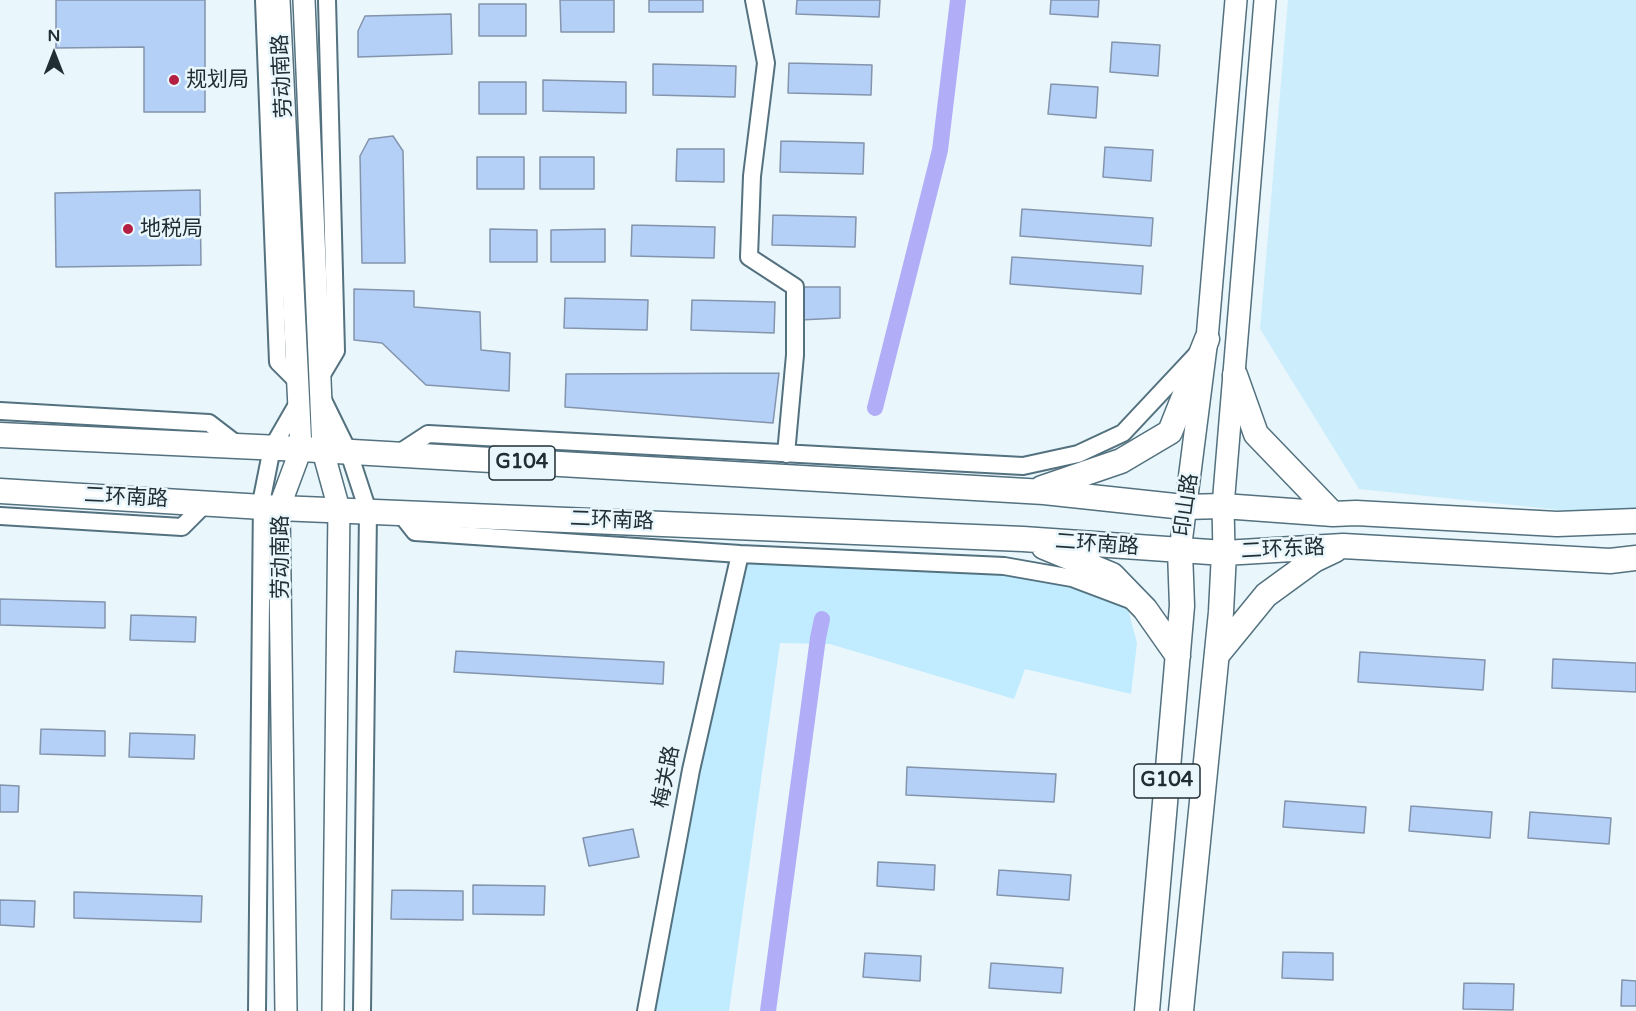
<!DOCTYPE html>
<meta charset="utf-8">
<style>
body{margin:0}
#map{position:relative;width:1636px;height:1011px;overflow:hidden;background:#e9f6fc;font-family:"Varela Round",sans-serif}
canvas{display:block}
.north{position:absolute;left:24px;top:24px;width:60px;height:60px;-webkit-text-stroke:4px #e9f6fc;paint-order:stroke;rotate:0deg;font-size:16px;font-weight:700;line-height:24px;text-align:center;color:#212e34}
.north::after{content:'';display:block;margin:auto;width:21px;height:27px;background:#212e34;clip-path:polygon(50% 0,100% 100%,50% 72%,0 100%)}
</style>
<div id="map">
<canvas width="1636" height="1011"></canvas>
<div class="north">N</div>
</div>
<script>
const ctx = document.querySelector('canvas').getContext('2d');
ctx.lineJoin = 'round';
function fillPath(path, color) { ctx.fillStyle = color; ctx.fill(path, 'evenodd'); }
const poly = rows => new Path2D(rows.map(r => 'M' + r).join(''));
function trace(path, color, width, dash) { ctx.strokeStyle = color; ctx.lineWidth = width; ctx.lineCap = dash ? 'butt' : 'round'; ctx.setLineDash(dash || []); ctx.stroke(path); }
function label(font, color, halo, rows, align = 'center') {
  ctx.font = font + ' "Varela Round","Noto Sans SC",sans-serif'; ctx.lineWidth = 5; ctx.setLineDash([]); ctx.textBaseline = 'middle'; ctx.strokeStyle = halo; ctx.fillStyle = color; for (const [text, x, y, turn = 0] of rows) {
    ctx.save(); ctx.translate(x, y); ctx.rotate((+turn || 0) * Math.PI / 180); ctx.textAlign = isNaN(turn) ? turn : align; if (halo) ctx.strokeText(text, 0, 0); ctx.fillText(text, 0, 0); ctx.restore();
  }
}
fillPath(poly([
 [1288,0,1636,0,1636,511,1608,515,1359,489,1260,329]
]), '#ccedfc');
fillPath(poly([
 [740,554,1004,566,1125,598,1137,643,1131,694,1025,669,1014,699,830,644,780,643,729,1011,646,1011]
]), '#c1ebff');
trace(poly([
 [875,408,940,150,958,0],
 [768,1011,818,638,822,619]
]), '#b1aef7', 16);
const building = poly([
 [56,0,205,0,205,112,144,112,144,47,56,48,56,0],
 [560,0,614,0,614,32,561,32,560,0],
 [649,0,703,0,703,12,649,12,649,0],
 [797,0,880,0,879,17,796,14,797,0],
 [1051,0,1099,0,1098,17,1050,14,1051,0],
 [479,4,526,4,526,36,479,36,479,4],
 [451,14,452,54,358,57,358,31,365,16,451,14],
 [1112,42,1160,45,1158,76,1110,72,1112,42],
 [789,63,872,65,871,95,788,93,789,63],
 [653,64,736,66,735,97,653,95,653,64],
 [543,80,626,82,626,113,543,111,543,80],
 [479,82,526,82,526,114,479,114,479,82],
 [1051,84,1098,87,1096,118,1048,114,1051,84],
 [393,136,403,151,405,263,362,263,360,156,369,139,393,136],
 [781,141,864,143,863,174,780,172,781,141],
 [1105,147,1153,150,1151,181,1103,177,1105,147],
 [677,149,724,149,724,182,676,181,677,149],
 [477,157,524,157,524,189,477,189,477,157],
 [540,157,594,157,594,189,540,189,540,157],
 [200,190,201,265,56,267,55,193,200,190],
 [1022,209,1153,218,1151,246,1020,236,1022,209],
 [773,215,856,217,855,247,772,245,773,215],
 [632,225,715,227,714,258,631,256,632,225],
 [490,229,537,230,537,262,490,262,490,229],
 [605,229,605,262,551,262,551,230,605,229],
 [1012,257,1143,266,1141,294,1010,284,1012,257],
 [800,287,840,287,840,318,800,320,800,287],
 [354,289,414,291,414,307,480,312,481,350,510,353,509,391,426,385,382,343,354,340,354,289],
 [565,298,648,300,647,330,564,328,565,298],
 [692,300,775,302,774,333,691,330,692,300],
 [779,373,773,423,565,407,566,374,779,373],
 [0,599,105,602,105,628,0,625,0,599],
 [131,615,196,617,195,642,130,640,131,615],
 [456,651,664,662,663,684,454,672,456,651],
 [1360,652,1485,660,1483,690,1358,682,1360,652],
 [1553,659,1636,663,1636,692,1552,688,1553,659],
 [41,729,105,731,105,756,40,754,41,729],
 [130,733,195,735,194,759,129,757,130,733],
 [907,767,1056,774,1054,802,906,795,907,767],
 [0,785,19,786,18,812,0,812,0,785],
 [1285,801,1366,807,1364,833,1283,827,1285,801],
 [1411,806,1492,812,1490,838,1409,831,1411,806],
 [1530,812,1611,818,1609,844,1528,838,1530,812],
 [633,829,639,857,589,866,583,838,633,829],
 [878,862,935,865,934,890,877,886,878,862],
 [999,870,1071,875,1069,900,997,895,999,870],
 [473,885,545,886,544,915,473,914,473,885],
 [392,890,463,891,463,920,391,919,392,890],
 [74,892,202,896,201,922,74,918,74,892],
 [0,900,35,901,34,927,0,925,0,900],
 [1283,952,1333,953,1333,980,1282,978,1283,952],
 [865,953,921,956,920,981,863,977,865,953],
 [991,963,1063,968,1061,993,989,988,991,963],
 [1622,980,1636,981,1636,1006,1621,1006,1622,980],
 [1464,983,1514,984,1513,1010,1463,1009,1464,983]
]);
fillPath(building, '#b4d0f7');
trace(building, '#8394ac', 1.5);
const minor = poly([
 [264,0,278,362,298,382],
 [754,0,766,63,752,176,749,257,795,287,795,355,786,454],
 [320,378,336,351,327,0],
 [323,400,349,453,368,511,362,1011],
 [0,411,209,423,239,446],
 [396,455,428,434,1023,466,1078,454,1123,433,1197,354],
 [400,513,415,532,740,554,1004,566,1072,578,1133,601],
 [0,516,182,527,206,503],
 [257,1011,262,498,272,448,298,403],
 [646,1011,691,770,740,554]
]);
const major = poly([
 [279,0,301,449,279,508,286,1011],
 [304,0,323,451,339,509,333,1011],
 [1180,551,1207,339,1236,0],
 [1224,553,1223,506,1265,0]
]);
const highway = poly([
 [1235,375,1256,434,1333,514],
 [0,435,301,449,1044,492,1184,507,1223,506,1333,514,1356,513,1557,524,1636,521],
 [1042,488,1121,461,1170,432,1207,339],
 [0,491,279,508,1023,539,1224,553,1343,546,1610,561,1636,558],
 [1044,547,1112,575,1145,609,1178,656],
 [1217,655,1266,595,1314,560,1335,550],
 [1147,1011,1182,606,1180,551],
 [1181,1011,1221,612,1224,553]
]);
trace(minor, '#53717e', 20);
trace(major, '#53717e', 24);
trace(highway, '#53717e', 27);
trace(minor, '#fff', 16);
trace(major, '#fff', 21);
trace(highway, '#fff', 24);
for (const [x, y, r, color] of [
 [174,80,6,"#b32044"],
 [128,229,6,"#b32044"]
]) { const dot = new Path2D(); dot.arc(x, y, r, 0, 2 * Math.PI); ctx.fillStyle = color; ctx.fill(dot); trace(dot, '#e9f6fc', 2); }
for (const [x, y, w] of [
 [522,463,66],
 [1167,781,66]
]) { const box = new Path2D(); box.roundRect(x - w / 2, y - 17, w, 34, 4.5); ctx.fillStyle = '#e9f6fc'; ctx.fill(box); trace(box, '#212e34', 1.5); }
label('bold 20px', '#212e34', null, [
 ["G104",522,463],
 ["G104",1167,781]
]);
label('21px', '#212e34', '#e9f6fc', [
 ["劳动南路",283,76,-93],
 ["二环南路",126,498,3],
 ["印山路",1187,505,-82],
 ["二环南路",612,521,2],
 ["二环南路",1097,545,4],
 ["二环东路",1283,550,-3],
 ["劳动南路",281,557,-90],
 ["梅关路",667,777,-79]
]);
label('21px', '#212e34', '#e9f6fc', [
 ["规划局",186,80],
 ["地税局",140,229]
], 'left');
</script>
